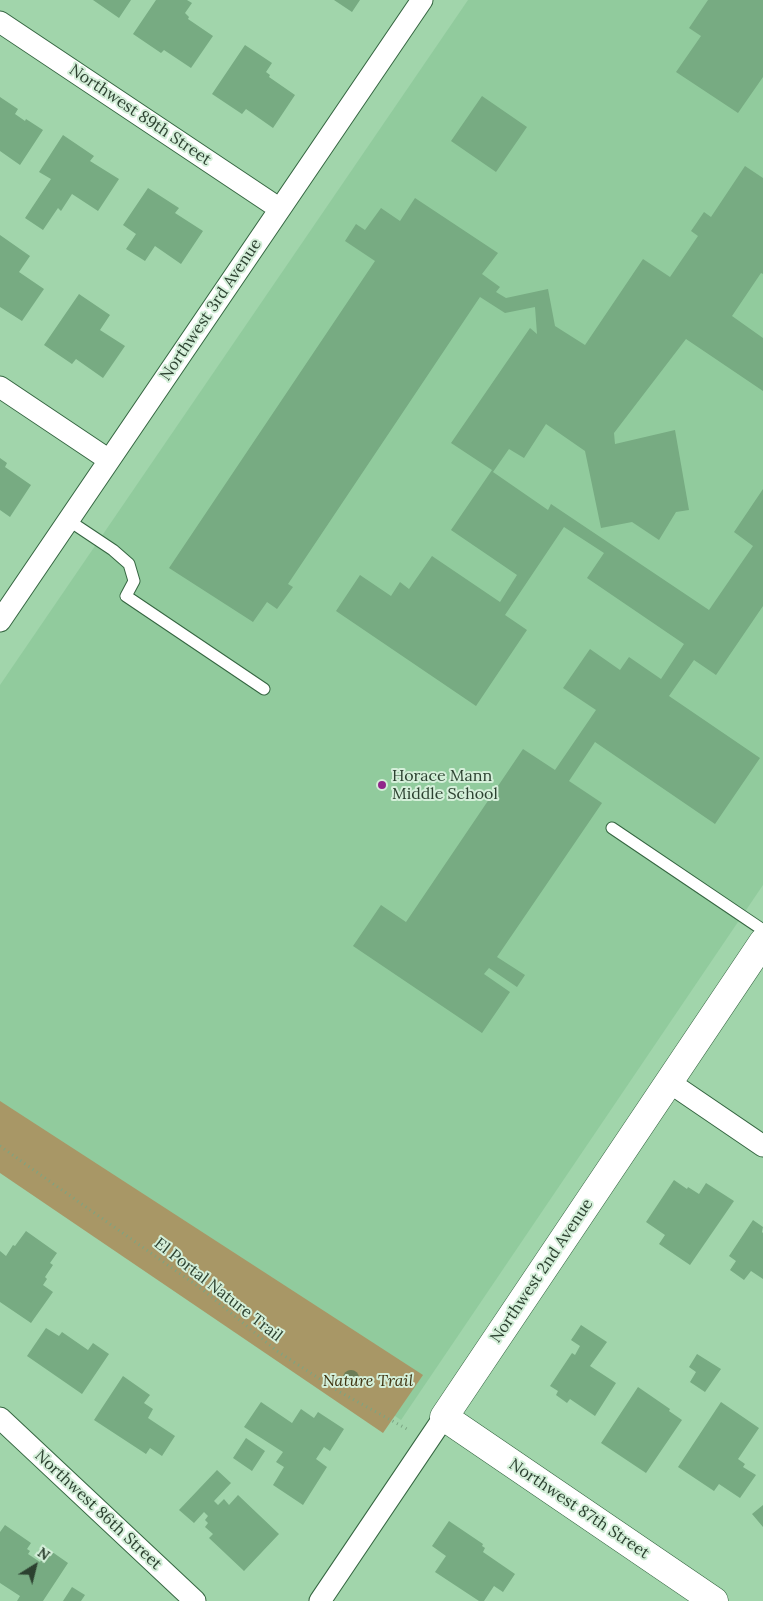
<!DOCTYPE html>
<style>
body{margin:0}
#map{position:relative;width:763px;height:1601px;overflow:hidden;background:#a1d5ab;font-family:Lora,serif}
canvas{display:block}
.north{position:absolute;left:10px;top:1541px;width:50px;height:50px;-webkit-text-stroke:4px #d4efd9;paint-order:stroke;rotate:36deg;font-size:14px;font-weight:700;line-height:20px;text-align:center;color:#2c4130}
.north::after{content:'';display:block;margin:auto;width:18px;height:22px;background:#2c4130;clip-path:polygon(50% 0,100% 100%,50% 72%,0 100%)}
</style>
<div id="map">
<canvas width="763" height="1601"></canvas>
<div class="north">N</div>
</div>
<script>
const ctx = document.querySelector('canvas').getContext('2d');
ctx.lineJoin = 'round';
function fillPath(path, color) { ctx.fillStyle = color; ctx.fill(path, 'evenodd'); }
const poly = rows => new Path2D(rows.map(r => 'M' + r).join(''));
function trace(path, color, width, dash) { ctx.strokeStyle = color; ctx.lineWidth = width; ctx.lineCap = dash ? 'butt' : 'round'; ctx.setLineDash(dash || []); ctx.stroke(path); }
function label(font, color, halo, rows, align = 'center') {
  ctx.font = font + ' Lora,serif'; ctx.lineWidth = 4; ctx.setLineDash([]); ctx.textBaseline = 'middle'; ctx.strokeStyle = halo; ctx.fillStyle = color; for (const [text, x, y, turn = 0] of rows) {
    ctx.save(); ctx.translate(x, y); ctx.rotate((+turn || 0) * Math.PI / 180); ctx.textAlign = isNaN(turn) ? turn : align; if (halo) ctx.strokeText(text, 0, 0); ctx.fillText(text, 0, 0); ctx.restore();
  }
}
fillPath(poly([
 [468,0,763,0,763,885,401,1420,0,1150,0,685]
]), '#91cb9d');
fillPath(poly([
 [0,1101,423,1375,383,1433,0,1173]
]), '#a89766');
fillPath(poly([
 [93,0,131,0,119,18],
 [156,0,187,0,192,3,185,13,189,17,188,19,213,36,191,68,164,50,161,53,133,34],
 [334,0,360,0,352,12],
 [708,0,763,0,763,77,738,113,676,72,701,36,689,28],
 [245,45,272,63,266,72,270,75,269,77,295,95,273,128,246,109,242,114,212,94],
 [482,96,527,127,496,172,451,141],
 [0,97,18,109,15,114,25,121,26,119,43,130,20,165,0,151],
 [63,135,94,156,90,161,119,179,98,211,72,194,61,211,58,208,43,230,25,218,51,179,39,172],
 [745,166,763,178,763,274,761,273,732,316,763,338,763,391,686,339,614,433,615,444,675,430,689,510,676,512,659,540,632,522,601,528,585,451,546,424,524,458,509,449,493,472,548,510,551,504,709,610,753,546,734,532,763,489,763,606,716,675,694,660,669,696,760,758,715,824,595,742,569,781,602,803,497,957,525,975,517,987,489,968,484,974,510,992,482,1033,353,946,381,905,406,922,523,749,555,770,596,710,563,688,590,649,620,670,629,657,661,679,684,644,587,578,604,553,564,527,505,615,527,630,476,706,336,611,360,575,391,596,400,582,409,589,432,556,500,602,517,575,451,530,492,470,451,443,530,328,537,334,535,307,505,313,480,297,288,584,293,587,277,609,267,602,253,622,169,568,375,261,345,241,356,224,365,230,381,208,400,221,415,198,498,253,482,274,500,287,496,292,506,298,548,289,555,326,585,345,643,259,670,277,698,236,691,231,704,212,711,217],
 [148,188,179,208,175,213,203,231,181,264,155,246,145,261,126,249,136,234,123,225],
 [0,235,30,256,19,272,44,289,22,321,0,307],
 [79,294,110,315,100,330,125,346,103,378,76,359,72,364,44,345],
 [0,458,7,463,5,467,31,485,10,517,0,510],
 [674,1180,687,1189,688,1187,699,1194,706,1183,734,1201,690,1265,659,1244,665,1235,646,1222],
 [753,1220,763,1227,762,1232,763,1233,763,1279,751,1271,744,1280,730,1270,736,1261,729,1256],
 [26,1231,57,1253,50,1263,53,1265,45,1277,47,1279,43,1285,53,1292,31,1323,0,1302,0,1251,6,1256,13,1245,15,1246],
 [581,1325,607,1342,590,1366,616,1383,595,1416,570,1399,567,1403,556,1395,558,1391,550,1386,572,1353,575,1355,580,1346,571,1340],
 [46,1328,59,1336,62,1332,88,1350,93,1343,109,1354,82,1394,27,1356],
 [697,1354,721,1369,705,1392,690,1382,696,1372,689,1367],
 [123,1376,150,1395,144,1403,153,1409,148,1418,175,1436,162,1456,150,1448,146,1454,94,1420],
 [638,1387,670,1409,669,1411,682,1420,646,1473,601,1443],
 [261,1402,292,1423,301,1409,314,1418,318,1412,344,1429,330,1451,324,1447,316,1459,327,1467,303,1505,273,1485,284,1467,276,1462,283,1452,244,1427],
 [721,1402,759,1428,738,1459,745,1464,743,1467,756,1475,740,1498,719,1484,714,1491,678,1467],
 [246,1438,265,1451,252,1471,233,1458],
 [217,1470,231,1483,214,1501,218,1505,224,1499,229,1505,238,1495,279,1534,244,1571,209,1538,213,1534,205,1527,208,1523,205,1520,208,1516,204,1512,194,1523,179,1510],
 [763,1505,763,1527,752,1514],
 [449,1521,483,1544,482,1546,485,1548,483,1552,515,1574,503,1592,494,1586,484,1601,479,1601,435,1572,446,1556,432,1546],
 [5,1525,31,1543,27,1549,30,1551,28,1554,40,1562,48,1549,68,1563,43,1601,17,1601,20,1596,0,1583,0,1532],
 [72,1587,85,1595,81,1601,63,1601]
]), '#77ab82');
const service = poly([
 [68,520,113,550,129,564,134,581,126,596,264,689],
 [612,828,763,930]
]);
const minor = poly([
 [0,22,280,209],
 [0,387,109,460],
 [0,621,422,0],
 [669,1082,763,1146],
 [0,1418,195,1601],
 [320,1601,444,1417]
]);
const tertiary = poly([
 [714,1601,444,1417,763,942]
]);
trace(service, '#356641', 13);
trace(minor, '#356641', 23);
trace(tertiary, '#356641', 29);
trace(poly([
 [0,1146,203,1290,277,1351,338,1391,407,1429]
]), '#7ba583', 3, [1, 4]);
trace(service, '#fff', 11);
trace(minor, '#fff', 21);
trace(tertiary, '#fff', 28);
ctx.fillStyle = '#6b7c56';
for (const [x, y] of [
 [351,1378]
]) { ctx.beginPath(); ctx.arc(x, y, 8, 0, 2 * Math.PI); ctx.fill(); }
for (const [x, y, r, color] of [
 [382,785,5,"#91278a"]
]) { const dot = new Path2D(); dot.arc(x, y, r, 0, 2 * Math.PI); ctx.fillStyle = color; ctx.fill(dot); trace(dot, '#d4efd9', 2); }
label('16px', '#2c4130', '#d4efd9', [
 ["Northwest 89th Street",140,115,34],
 ["Northwest 3rd Avenue",211,310,-56],
 ["Northwest 2nd Avenue",542,1271,-56],
 ["El Portal Nature Trail",218,1290,38],
 ["Northwest 87th Street",579,1509,34],
 ["Northwest 86th Street",98,1510,43]
]);
label('16px', '#2c4130', '#d4efd9', [
 ["Horace Mann",392,776],
 ["Middle School",392,794]
], 'left');
label('italic 16px', '#3f3310', '#d4efd9', [
 ["Nature Trail",368,1381]
]);
</script>
